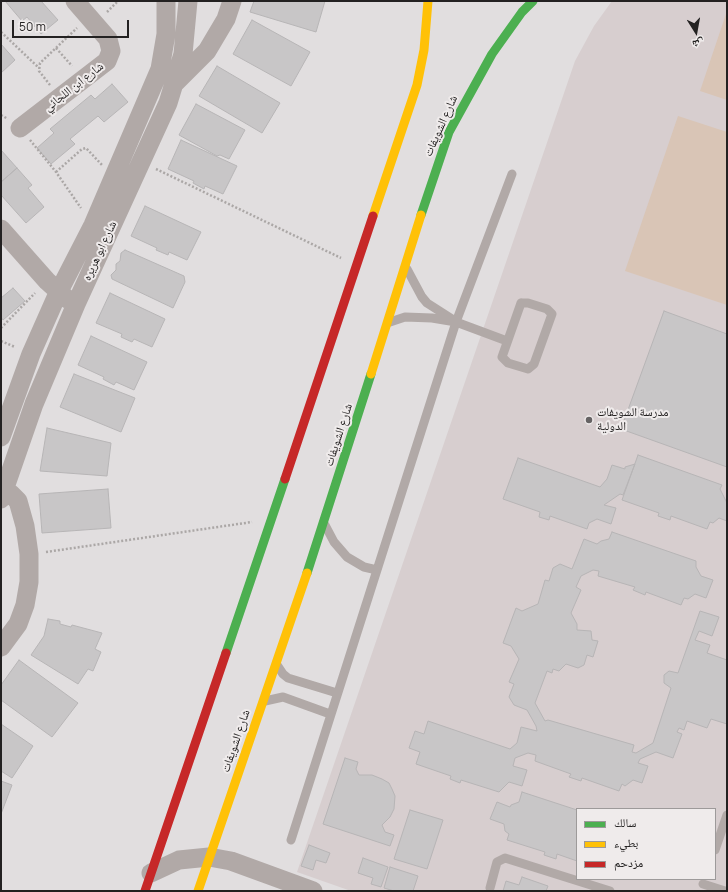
<!DOCTYPE html>
<meta charset="utf-8">
<style>
body{margin:0}
#map{position:relative;width:728px;height:892px;overflow:hidden;background:#e1dedf;font-family:Manrope,"Noto Naskh Arabic",sans-serif}
canvas{display:block}
.frame{position:absolute;inset:0;border:2px solid #232121;pointer-events:none}
.legend{position:absolute;left:576px;top:808px;width:140px;height:72px;box-sizing:border-box;background:#efebeb;border:1px solid #9d9a9a;margin:0;padding:5px 7px;list-style:none;font-size:12px;color:#232121}
.legend li{display:flex;align-items:center;gap:8px;height:20px}
.legend b{width:20px;border:1px solid #9d9a9a}
.north{position:absolute;left:676px;top:12px;width:40px;height:40px;-webkit-text-stroke:3px #efebeb;paint-order:stroke;rotate:169deg;font-size:11px;font-weight:700;line-height:16px;text-align:center;color:#232121}
.north::after{content:'';display:block;margin:auto;width:14px;height:18px;background:#232121;clip-path:polygon(50% 0,100% 100%,50% 72%,0 100%)}
.scale{position:absolute;left:12px;top:20px;width:117px;height:18px;box-sizing:border-box;border:2px solid #232121;border-top:0;padding-left:5px;font-size:12px;line-height:14px;white-space:nowrap;color:#232121;-webkit-text-stroke:3px #efebeb;paint-order:stroke}
</style>
<div id="map">
<canvas width="728" height="892"></canvas>
<div class="frame"></div>
<ul class="legend">
<li><b style="height:5px;background:#4caf50"></b>سالك</li>
<li><b style="height:5px;background:#ffc107"></b>بطيء</li>
<li><b style="height:5px;background:#c62828"></b>مزدحم</li>
</ul>
<div class="north">ش</div>
<div class="scale">50 m</div>
</div>
<script>
const ctx = document.querySelector('canvas').getContext('2d');
ctx.lineJoin = 'round';
function fillPath(path, color) { ctx.fillStyle = color; ctx.fill(path, 'evenodd'); }
const poly = rows => new Path2D(rows.map(r => 'M' + r).join(''));
function trace(path, color, width, dash) { ctx.strokeStyle = color; ctx.lineWidth = width; ctx.lineCap = dash ? 'butt' : 'round'; ctx.setLineDash(dash || []); ctx.stroke(path); }
function label(font, color, halo, rows, align = 'center') {
  ctx.font = font + ' Manrope,"Noto Naskh Arabic",sans-serif'; ctx.lineWidth = 4; ctx.setLineDash([]); ctx.textBaseline = 'middle'; ctx.strokeStyle = halo; ctx.fillStyle = color; for (const [text, x, y, turn = 0] of rows) {
    ctx.save(); ctx.translate(x, y); ctx.rotate((+turn || 0) * Math.PI / 180); ctx.textAlign = isNaN(turn) ? turn : align; if (halo) ctx.strokeText(text, 0, 0); ctx.fillText(text, 0, 0); ctx.restore();
  }
}
fillPath(poly([
 [612,1,727,1,727,891,351,891,297,872,575,61,594,26],
 [577,809,715,809,715,879,577,879]
]), '#d7cecf');
fillPath(poly([
 [727,11,727,100,700,91],
 [678,116,727,132,727,305,625,271]
]), '#d9c5b6');
const building = poly([
 [5,1,41,1,58,20,41,34,27,17,22,21,5,1],
 [254,1,325,1,316,32,250,12,254,1],
 [252,20,310,52,291,86,233,54,252,20],
 [1,44,15,60,1,73,1,44],
 [217,66,280,103,262,133,199,96,217,66],
 [112,84,128,102,104,122,98,116,70,139,75,144,51,164,37,148,54,133,50,129,91,95,95,99,112,84],
 [196,104,245,130,229,159,220,155,217,156,179,135,196,104],
 [181,140,237,166,223,194,205,186,204,189,193,183,194,181,168,169,181,140],
 [1,150,17,168,1,182,1,150],
 [17,168,32,185,28,188,44,207,26,223,1,195,1,182,17,168],
 [145,206,201,232,187,260,169,252,168,255,156,250,157,248,131,236,145,206],
 [125,250,184,276,185,282,173,308,112,279,111,275,116,270,116,264,120,261,121,253,125,250],
 [13,288,25,301,3,320,1,317,1,298,13,288],
 [110,293,165,319,152,347,134,339,132,342,121,337,122,334,96,323,110,293],
 [664,311,727,334,727,467,621,429,664,311],
 [91,336,147,362,134,390,116,382,114,385,103,379,104,377,78,365,91,336],
 [74,374,135,398,121,432,60,407,74,374],
 [47,428,111,443,107,476,40,471,47,428],
 [638,455,722,485,720,489,727,503,727,521,719,518,713,523,710,522,707,529,671,516,670,520,658,516,659,513,622,500,638,455],
 [518,458,600,487,607,479,612,465,625,469,625,467,635,464,623,495,620,494,604,505,616,508,611,524,597,519,589,523,587,529,550,516,549,520,539,517,540,512,503,499,518,458],
 [108,489,111,528,42,533,39,494,108,489],
 [612,532,696,561,696,567,701,576,713,580,706,598,695,594,688,599,684,598,681,605,646,592,645,595,633,590,635,587,598,576,599,571,593,570,581,576,576,587,581,590,571,613,577,624,577,630,591,631,592,640,598,641,593,657,587,655,584,665,578,668,566,664,559,671,553,669,552,673,547,671,535,703,545,721,548,720,634,745,632,752,636,753,653,743,671,688,664,683,664,675,669,671,678,673,700,611,719,617,712,636,699,631,695,640,710,645,707,653,727,660,727,724,711,719,707,728,687,721,684,730,679,728,677,732,682,734,673,758,656,752,640,759,638,763,648,766,642,783,633,780,625,786,622,784,619,791,582,778,581,781,569,777,571,774,535,761,536,755,528,753,515,758,513,766,527,770,522,786,509,782,499,792,461,780,460,783,450,779,451,776,416,764,420,752,409,748,415,731,424,734,428,721,510,749,517,743,521,727,537,731,536,726,527,710,514,705,509,697,514,684,509,682,519,659,511,646,503,643,516,608,522,611,538,604,545,580,549,581,553,568,560,564,572,569,584,539,597,544,601,541,609,539,612,532],
 [48,619,60,621,60,624,71,627,72,625,102,633,95,649,101,652,93,671,88,669,78,684,31,655,44,636,48,619],
 [19,660,78,703,52,737,1,700,1,685,19,660],
 [1,724,33,746,12,778,1,771,1,724],
 [345,758,358,762,356,769,359,775,372,775,382,779,389,783,392,789,395,796,394,809,390,817,382,825,385,832,394,835,390,846,323,824,345,758],
 [1,781,12,785,1,814,1,781],
 [522,792,577,810,577,861,557,854,556,859,544,855,545,852,507,840,509,834,505,831,504,824,490,819,497,802,510,807,511,805,519,802,522,792],
 [410,810,443,820,427,869,394,859,410,810],
 [309,845,330,853,326,863,316,860,313,870,301,866,309,845],
 [363,858,388,867,381,887,371,884,373,878,358,873,363,858],
 [390,867,418,876,413,891,394,891,384,888,390,867],
 [522,877,548,886,546,891,503,891,506,881,519,885,522,877]
]);
fillPath(building, '#c8c6c7');
trace(building, '#b7b5b6', 1);
trace(poly([
 [107,12,118,1],
 [1,32,39,68],
 [56,48,72,66],
 [50,85,39,71,40,63,77,28],
 [1,115,8,119],
 [30,140,56,172,81,208],
 [156,169,341,258],
 [56,172,82,149,86,148,102,165],
 [1,328,35,293],
 [1,341,15,347],
 [46,552,252,522]
]), '#aba7a6', 2.5, [2, 2]);
trace(poly([
 [407,269,422,297,427,303,452,319],
 [521,303,528,303,547,309,552,314,534,364,528,369,508,363,502,357,521,303],
 [390,322,405,317,432,318,456,322,507,341],
 [325,525,334,542,347,557,364,567,377,570],
 [277,665,283,674,288,678,337,693],
 [265,701,283,697,330,714],
 [291,840,456,322,512,174],
 [715,850,727,815],
 [703,884,725,891],
 [490,888,497,862,505,858,610,891]
]), '#b1a9a7', 9);
trace(poly([
 [175,83,207,51,226,19,232,1],
 [20,128,107,61,111,51,108,39,75,1],
 [1,229,47,281,67,299],
 [1,437,31,354,58,293,93,225,160,69,166,34,166,1],
 [1,488,11,494,18,501,25,526,29,554,29,582,25,605,18,624,1,647],
 [1,499,34,404,76,304,168,103,183,54,188,1],
 [151,873,179,860,209,857,231,861,313,891]
]), '#b1a9a7', 19);
trace(poly([
 [421,215,449,132,492,54,522,12,533,1],
 [307,573,371,374],
 [226,653,285,479]
]), '#4caf50', 9);
trace(poly([
 [373,216,417,85,424,50,428,1],
 [371,374,421,215],
 [198,891,307,573]
]), '#ffc107', 9);
trace(poly([
 [285,479,373,216],
 [145,891,226,653]
]), '#c62828', 9);
for (const [x, y, r, color] of [
 [589,420,4,"#666364"]
]) { const dot = new Path2D(); dot.arc(x, y, r, 0, 2 * Math.PI); ctx.fillStyle = color; ctx.fill(dot); trace(dot, '#efebeb', 1.5); }
label('12px', '#232121', '#efebeb', [
 ["شارع ابن اللجائي",74,87,-38],
 ["شارع الشويفات",441,126,-66],
 ["شارع ابو هريره",100,251,-65],
 ["شارع الشويفات",339,435,-72],
 ["شارع الشويفات",236,741,-71]
]);
label('12px', '#232121', '#efebeb', [
 ["مدرسة الشويفات",597,413],
 ["الدولية",597,427]
], 'left');
</script>
